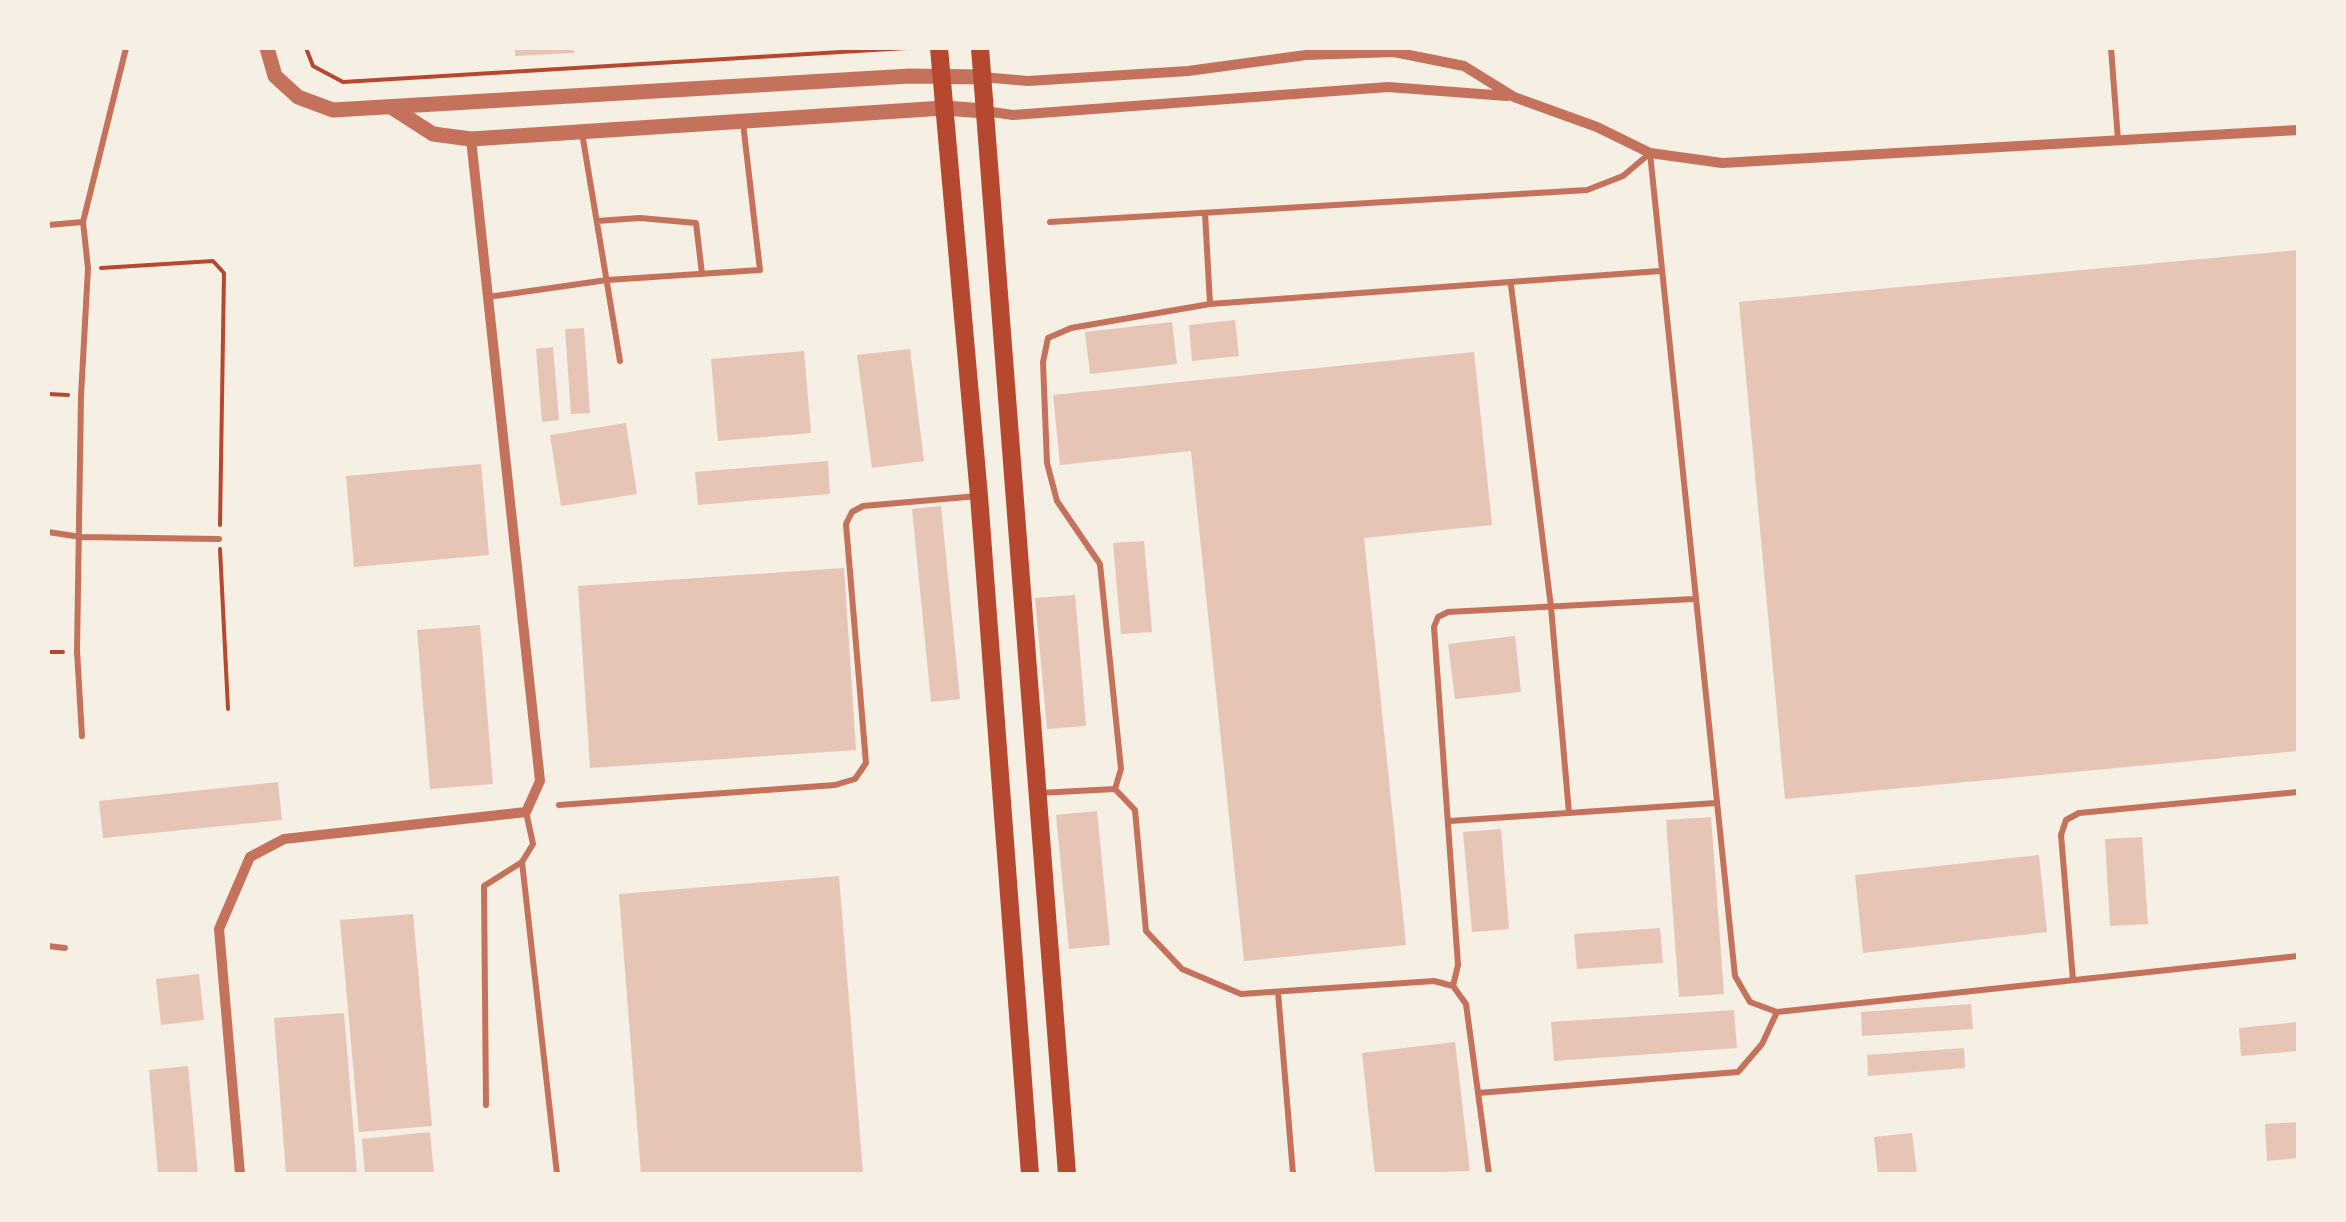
<!DOCTYPE html>
<style>
body{margin:0}
#map{position:relative;width:2346px;height:1222px;overflow:hidden;background:#f6efe4;font-family:"Roboto Condensed",sans-serif}
canvas{display:block}
.frame{position:absolute;inset:0;border:50px solid #f6efe4;pointer-events:none}
</style>
<div id="map">
<canvas width="2346" height="1222"></canvas>
<div class="frame"></div>
</div>
<script>
const ctx = document.querySelector('canvas').getContext('2d');
ctx.lineJoin = 'round';
function fillPath(path, color) { ctx.fillStyle = color; ctx.fill(path, 'evenodd'); }
const poly = rows => new Path2D(rows.map(r => 'M' + r).join(''));
function trace(path, color, width, dash) { ctx.strokeStyle = color; ctx.lineWidth = width; ctx.lineCap = dash ? 'butt' : 'round'; ctx.setLineDash(dash || []); ctx.stroke(path); }
fillPath(poly([
 [515,48,574,48,574,53,515,56],
 [2298,250,2298,751,1785,799,1739,302],
 [1235,320,1239,356,1192,361,1189,325],
 [1172,322,1177,364,1090,374,1085,332],
 [584,328,590,413,571,414,565,329],
 [553,347,559,420,542,422,536,349],
 [910,349,924,461,872,468,857,355],
 [804,351,811,433,718,441,711,359],
 [1474,352,1492,525,1364,538,1406,945,1244,961,1191,451,1060,465,1053,395],
 [626,423,637,494,561,506,550,435],
 [828,461,830,494,698,505,695,472],
 [481,464,489,555,354,567,346,476],
 [941,506,960,699,931,702,912,509],
 [1144,541,1152,632,1121,634,1113,543],
 [844,568,856,750,590,768,578,586],
 [1075,595,1086,726,1047,729,1035,598],
 [480,625,493,784,430,789,417,630],
 [1515,636,1521,692,1455,699,1448,644],
 [278,782,282,820,103,838,99,801],
 [1097,811,1110,945,1069,949,1056,815],
 [1711,817,1724,994,1679,997,1666,820],
 [1501,829,1509,929,1472,932,1463,832],
 [2142,837,2148,924,2110,926,2105,839],
 [2039,855,2047,932,1863,953,1855,875],
 [839,876,863,1174,641,1174,619,894],
 [413,914,432,1126,359,1132,340,920],
 [1660,928,1663,963,1577,969,1574,934],
 [199,974,204,1020,161,1025,156,979],
 [1971,1004,1973,1029,1862,1036,1861,1012],
 [1734,1010,1737,1048,1554,1061,1551,1022],
 [344,1013,357,1174,286,1174,274,1018],
 [2298,1022,2298,1051,2241,1056,2239,1028],
 [1455,1042,1470,1171,1375,1174,1362,1053],
 [1964,1048,1965,1068,1868,1076,1867,1055],
 [188,1066,198,1174,158,1174,149,1070],
 [2298,1122,2298,1158,2267,1161,2265,1124],
 [430,1132,434,1174,365,1174,362,1139],
 [1912,1133,1917,1174,1878,1174,1874,1137]
]), '#e6c5b7');
trace(poly([
 [306,48,313,66,343,82,907,48],
 [101,268,213,261,224,273,220,525],
 [48,394,68,395],
 [220,549,228,709],
 [48,652,63,652]
]), '#b5482f', 4);
trace(poly([
 [2111,48,2118,140],
 [582,133,620,361],
 [1650,153,1735,976,1750,1002,1777,1012],
 [1205,213,1210,304,1660,271],
 [597,221,640,218,696,223,702,274],
 [1050,222,1587,190,1623,176,1649,154],
 [48,225,83,222],
 [1511,285,1551,607,1569,813],
 [488,297,607,280,760,270,743,123],
 [48,532,81,537,219,539],
 [82,736,77,651,81,396,88,268,83,222,126,48],
 [1115,789,1121,769,1100,564,1057,501,1047,463,1043,362,1048,338,1071,328,1210,304],
 [1039,793,1115,789,1135,810,1146,931,1182,969,1241,994,1434,981,1453,986,1466,1004,1489,1174],
 [559,805,835,785,855,779,866,763,846,524,852,512,863,506,978,496],
 [1450,821,1716,803],
 [522,862,557,1174],
 [48,946,65,948],
 [2073,980,2061,835,2066,820,2079,813,2298,792],
 [1453,986,1458,965,1434,627,1438,617,1448,612,1693,599],
 [1278,992,1293,1174],
 [1478,1093,1738,1072,1762,1044,1777,1012,2298,956],
 [486,1105,484,886,522,862,533,844,526,812]
]), '#c5725c', 6);
trace(poly([
 [982,77,1028,81,1188,71,1306,55,1394,52,1464,66,1514,97,1597,127,1650,153,1722,163,2298,130],
 [985,111,1013,115,1388,87,1507,96],
 [240,1174,219,929,250,857,284,839,526,812,540,781,471,139]
]), '#c5725c', 10);
trace(poly([
 [267,48,275,76,298,97,333,110,910,76,982,77],
 [391,107,433,134,471,139,944,108,985,111]
]), '#c5725c', 15);
trace(poly([
 [939,48,979,496,1030,1174],
 [980,48,1067,1174]
]), '#b5482f', 18);
</script>
